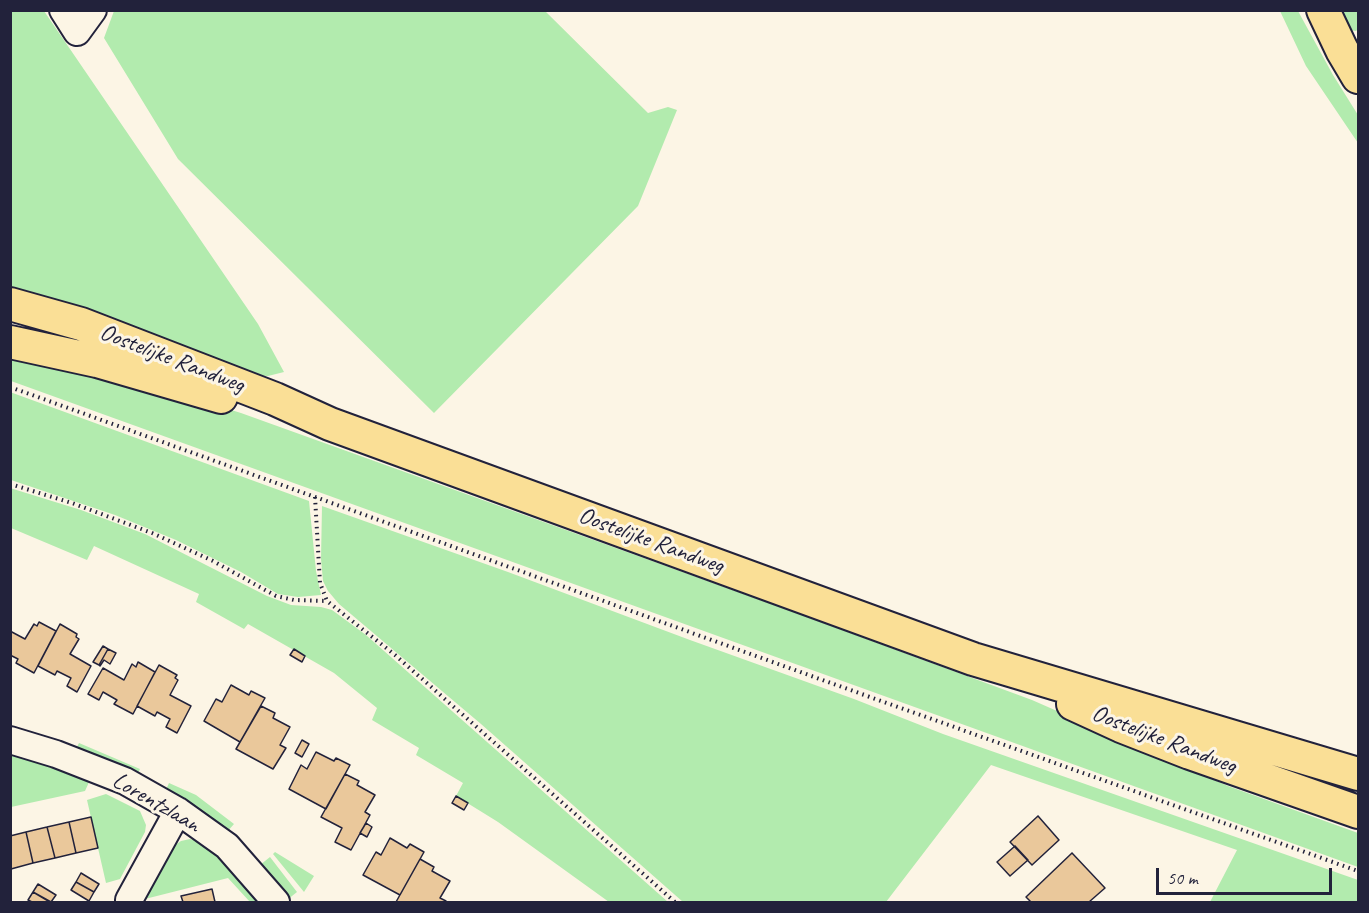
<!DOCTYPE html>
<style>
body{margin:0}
#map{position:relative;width:1369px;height:913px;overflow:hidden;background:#fcf5e5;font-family:Caveat,sans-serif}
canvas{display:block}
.frame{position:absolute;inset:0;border:12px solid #22223b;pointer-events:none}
.scale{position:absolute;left:1156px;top:868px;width:176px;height:27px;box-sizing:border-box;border:3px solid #22223b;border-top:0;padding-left:8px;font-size:18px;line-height:21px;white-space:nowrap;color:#22223b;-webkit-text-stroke:4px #fcf5e5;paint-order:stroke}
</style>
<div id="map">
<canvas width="1369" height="913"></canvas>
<div class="frame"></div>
<div class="scale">50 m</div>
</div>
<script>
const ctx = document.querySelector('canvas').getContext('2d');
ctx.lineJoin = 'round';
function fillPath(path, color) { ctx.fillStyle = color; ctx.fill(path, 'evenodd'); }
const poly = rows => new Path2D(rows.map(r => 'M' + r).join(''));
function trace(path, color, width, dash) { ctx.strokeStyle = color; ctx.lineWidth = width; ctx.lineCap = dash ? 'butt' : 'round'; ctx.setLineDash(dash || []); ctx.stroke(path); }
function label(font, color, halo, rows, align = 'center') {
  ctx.font = font + ' Caveat,sans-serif'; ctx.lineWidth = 6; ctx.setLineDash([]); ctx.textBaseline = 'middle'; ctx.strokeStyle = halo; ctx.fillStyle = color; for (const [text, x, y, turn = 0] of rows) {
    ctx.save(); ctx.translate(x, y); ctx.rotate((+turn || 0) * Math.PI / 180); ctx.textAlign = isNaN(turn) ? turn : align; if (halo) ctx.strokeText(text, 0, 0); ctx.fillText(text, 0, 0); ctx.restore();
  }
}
fillPath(poly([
 [11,11,44,11,258,324,284,372,268,376,250,375,80,307,11,290],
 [114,11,545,11,648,113,668,107,677,110,638,206,434,413,178,159,104,38],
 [1280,11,1298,11,1333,75,1358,115,1358,143,1306,66],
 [1339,11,1358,11,1358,29,1356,31,1349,30],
 [10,350,153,386,241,413,791,611,1032,700,1228,786,1358,833,1358,867,11,381],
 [10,392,309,501,316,571,321,595,298,597,278,594,241,572,176,540,115,515,11,480],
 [10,488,81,510,145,534,267,596,291,605,321,607,332,610,366,635,668,902,609,902,498,822,456,796,463,783,416,755,419,748,372,720,377,708,334,673,248,624,244,629,196,602,199,594,94,546,87,560,11,528],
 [322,506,508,572,690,640,854,699,943,734,1358,880,1358,902,1210,902,1237,850,991,765,886,902,683,902,481,724,339,604,328,591,323,581,321,559],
 [79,743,140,769,136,777,75,751],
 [11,752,47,764,90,780,85,791,11,807],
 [169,783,196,795,234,824,227,832,165,792],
 [106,794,140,811,146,825,145,832,120,879,106,883,87,800],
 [190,839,201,841,212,849,241,875,263,902,250,902,228,878,145,899,144,893,169,849,181,841],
 [275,852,314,876,304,892,273,854],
 [270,857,297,892,287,900,260,865]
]), '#b2ebae');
const building = poly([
 [39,622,56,631,34,673,16,663,18,659,10,655,10,631,25,639,34,624,37,626,39,622],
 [60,624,77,634,76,637,79,639,70,654,91,666,77,692,67,686,71,678,57,671,55,675,38,666,60,624],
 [103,646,108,649,99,665,93,662,103,646],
 [108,649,116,653,110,664,104,660,100,666,99,665,108,649],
 [294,649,305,656,302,662,290,655,294,649],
 [138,662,155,672,133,714,114,704,117,700,103,692,99,700,88,694,103,668,124,680,132,664,136,667,138,662],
 [159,665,177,675,175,678,178,680,170,695,191,706,177,733,166,727,170,719,157,712,155,716,137,706,159,665],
 [231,685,249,695,251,691,265,698,240,742,204,721,216,699,222,702,231,685],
 [261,706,275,713,273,718,290,727,280,745,286,748,273,769,236,749,261,706],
 [302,740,309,744,302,757,295,753,302,740],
 [316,752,334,761,336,758,350,765,326,809,289,789,301,765,307,769,316,752],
 [345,774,359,781,357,785,375,795,365,812,370,815,351,850,335,842,342,828,321,817,345,774],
 [456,796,468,803,464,810,452,803,456,796],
 [1038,816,1059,840,1032,865,1010,842,1038,816],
 [91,817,98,848,76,853,69,822,91,817],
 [69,822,76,853,55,858,47,827,69,822],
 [366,823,372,827,367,837,360,833,366,823],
 [47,827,55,858,33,863,26,832,47,827],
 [26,832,33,863,11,869,10,836,26,832],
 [390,838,407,848,410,844,424,852,400,895,363,875,376,852,381,855,390,838],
 [1015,846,1028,860,1010,876,997,862,1015,846],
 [1072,853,1105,888,1089,902,1031,902,1026,897,1072,853],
 [420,859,434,867,432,871,450,881,440,898,446,901,445,902,396,902,420,859],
 [81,873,99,884,94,892,76,882,81,873],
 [76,882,94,892,89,901,71,890,76,882],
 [38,884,56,895,51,902,33,892,38,884],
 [212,889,215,902,183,902,181,896,212,889],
 [33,892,50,902,32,902,28,900,33,892]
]);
fillPath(building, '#eac89b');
trace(building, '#22223b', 1.5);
const minor = poly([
 [63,10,77,32,93,10],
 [10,740,56,754,125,781,178,811,227,846,276,902],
 [129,900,178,811]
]);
const major = poly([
 [1323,10,1342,50,1358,77],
 [10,304,81,324,275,399,330,424,973,659,1358,774],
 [10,342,97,361,221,397],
 [1073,704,1121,726,1190,753,1358,812]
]);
trace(minor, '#22223b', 30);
trace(major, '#22223b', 36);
trace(poly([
 [10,387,842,687,1358,871],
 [10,484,72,503,152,533,213,561,276,596,294,600,327,601],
 [315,497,320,583,327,601,395,655,675,902]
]), '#22223b', 4, [1.5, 4.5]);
trace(minor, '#fcf5e5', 26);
trace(major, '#fadf96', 32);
label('24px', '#22223b', '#fcf5e5', [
 ["Oostelijke Randweg",172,359,21],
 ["Oostelijke Randweg",651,541,20],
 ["Oostelijke Randweg",1164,740,21],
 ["Lorentzlaan",156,803,30]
]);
</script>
